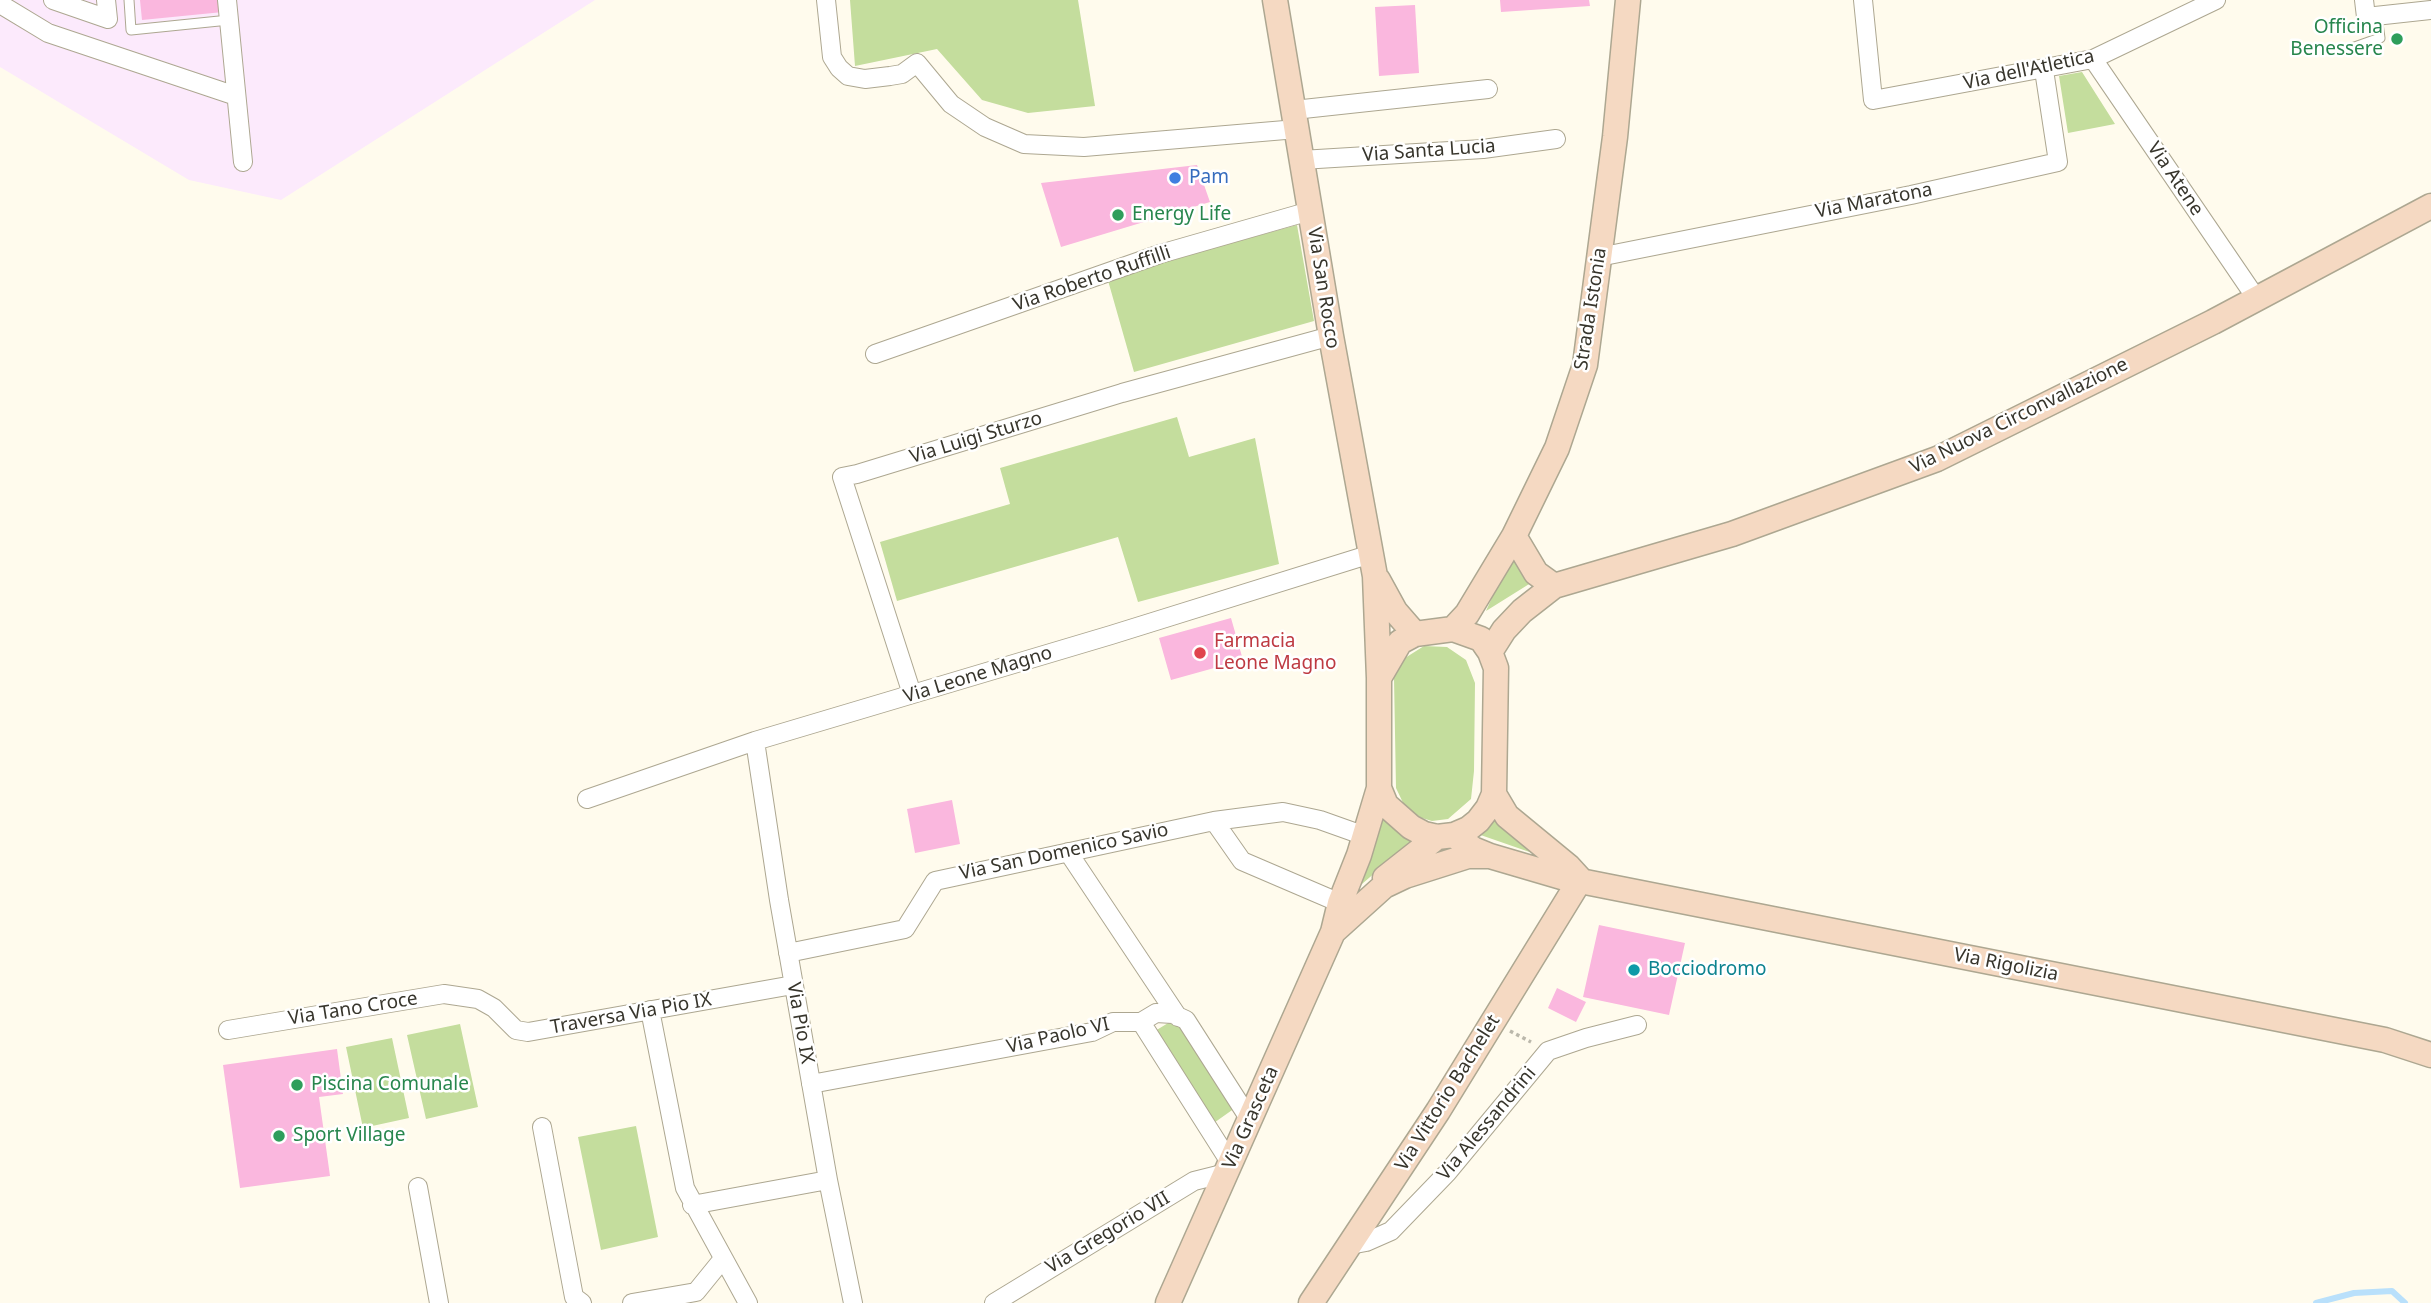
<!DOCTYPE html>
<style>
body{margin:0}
canvas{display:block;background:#fffbed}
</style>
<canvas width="2431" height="1303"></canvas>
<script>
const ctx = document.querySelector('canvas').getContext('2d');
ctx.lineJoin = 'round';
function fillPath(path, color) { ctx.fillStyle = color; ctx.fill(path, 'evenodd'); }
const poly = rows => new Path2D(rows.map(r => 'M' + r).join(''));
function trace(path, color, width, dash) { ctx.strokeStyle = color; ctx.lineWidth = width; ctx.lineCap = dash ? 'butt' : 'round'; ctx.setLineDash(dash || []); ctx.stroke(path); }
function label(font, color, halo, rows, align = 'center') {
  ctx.font = font + ' "Noto Sans",sans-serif'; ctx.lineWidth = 5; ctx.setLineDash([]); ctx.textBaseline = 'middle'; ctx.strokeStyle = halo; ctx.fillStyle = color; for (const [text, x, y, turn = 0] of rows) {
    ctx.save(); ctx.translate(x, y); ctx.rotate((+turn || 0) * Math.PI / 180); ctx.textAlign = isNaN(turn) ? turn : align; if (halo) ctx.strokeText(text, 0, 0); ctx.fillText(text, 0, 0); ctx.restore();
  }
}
fillPath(poly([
 [0,0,595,0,281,200,189,180,0,67]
]), '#fceafc');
fillPath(poly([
 [850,0,1078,0,1095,106,1028,113,982,100,937,49,855,66],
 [2082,72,2115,124,2068,133,2059,76],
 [1297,225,1314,321,1134,372,1107,277],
 [1177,417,1189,457,1255,438,1279,564,1138,602,1118,537,897,601,880,542,1010,504,1000,468],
 [1512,553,1534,581,1486,611],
 [1424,646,1447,647,1466,660,1475,683,1474,771,1471,799,1448,819,1432,821,1422,818,1406,809,1396,788,1394,678,1405,658],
 [1494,810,1541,856,1472,832],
 [1378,814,1413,840,1355,890],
 [1178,1017,1235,1108,1211,1125,1155,1031],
 [460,1024,478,1107,426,1119,407,1035],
 [392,1038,409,1118,363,1128,346,1047],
 [636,1126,658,1237,601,1250,578,1137]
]), '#c4dd9d');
trace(poly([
 [2316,1303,2354,1293,2392,1291,2405,1303]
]), '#b9e0fb', 6);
fillPath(poly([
 [140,0,222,0,223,12,142,20],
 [1500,0,1589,0,1590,6,1501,12],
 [1415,5,1419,73,1379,76,1375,7],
 [1197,165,1210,202,1061,247,1041,183],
 [1231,618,1243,660,1171,680,1159,638],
 [952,800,960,844,915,853,907,809],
 [1599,925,1685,943,1669,1015,1583,997],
 [1557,988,1586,1002,1576,1022,1548,1008],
 [337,1049,343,1094,319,1097,330,1176,240,1188,223,1065]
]), '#fab7de');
const lane = poly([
 [129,0,131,30,229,20],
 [2349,49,2380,38,2377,16]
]);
const street = poly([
 [53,0,108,19,106,0],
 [227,0,243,162],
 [826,0,832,57,839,68,848,76,865,79,890,76,902,74,917,63,951,104,985,127,1024,144,1084,147,1297,129],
 [1863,0,1873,100,2093,59,2216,0],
 [2364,0,2366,17,2431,10],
 [0,4,48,33,236,96],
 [2093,59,2256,298],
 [1294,110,1488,89],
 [1301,160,1483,149,1556,139],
 [1599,257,1911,195,2058,162,2044,70],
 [875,354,1160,254,1310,211],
 [912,694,842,477,857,474,1122,393,1331,336],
 [755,741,779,900,828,1180,853,1303],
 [587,799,755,741,1111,635,1371,554],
 [1214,821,1283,812,1320,820,1365,836],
 [1068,852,1178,1017],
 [788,953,905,929,935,881,1214,821,1242,861,1340,903],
 [650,1010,685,1188,748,1303],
 [1141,1022,1231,1164],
 [228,1030,444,994,478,999,494,1008,516,1030,528,1032,793,985],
 [811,1084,1092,1032,1113,1022,1141,1022,1156,1013,1173,1014,1186,1020,1250,1120],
 [542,1127,574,1297,582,1303],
 [418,1187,439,1303],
 [692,1205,828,1180],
 [1350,1245,1366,1242,1391,1231,1447,1173,1548,1051,1586,1038,1637,1025],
 [632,1303,696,1292,722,1260],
 [994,1303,1194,1181,1226,1173]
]);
const secondary = poly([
 [1275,0,1331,336,1375,576,1379,678],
 [1514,536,1536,573,1554,586],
 [1378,580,1395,611,1415,634],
 [1453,629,1467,614,1514,536,1557,448,1585,365,1615,137,1628,0],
 [1490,652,1504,630,1522,611,1554,586,1732,534,1937,459,2213,322,2431,206],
 [1494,794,1507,816,1569,867,1580,879],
 [1454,835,1468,829,1478,821,1488,808,1494,794,1496,668,1490,652,1481,639,1453,629,1415,634,1400,642,1379,678,1379,788,1386,805,1411,827,1424,834,1437,837,1454,835,1473,849,1490,856,1565,878,2385,1040,2431,1055],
 [1385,878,1437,837],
 [1333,932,1384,886,1405,876,1468,856,1488,856],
 [1168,1303,1333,932,1340,903,1359,855,1379,788],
 [1311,1303,1438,1111,1580,880]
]);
trace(lane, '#ada791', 11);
trace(street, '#ada791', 20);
trace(secondary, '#ada791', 27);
trace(poly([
 [1510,1031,1531,1042]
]), '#bbb8ab', 3.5, [3.5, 3.5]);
trace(lane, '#fff', 9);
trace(street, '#fff', 18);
trace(secondary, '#f5d9c2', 24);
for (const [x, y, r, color] of [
 [2397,39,7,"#2e9e5b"],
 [1175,178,7,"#3f7fe0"],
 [1118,215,7,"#2e9e5b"],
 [1200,653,7,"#e0444e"],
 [1634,970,7,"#0f9aa8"],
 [297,1085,7,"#2e9e5b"],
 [279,1136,7,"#2e9e5b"]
]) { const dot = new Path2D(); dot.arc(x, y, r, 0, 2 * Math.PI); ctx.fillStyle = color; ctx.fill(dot); trace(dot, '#fff', 2.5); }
label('19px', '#27864d', '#fff', [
 ["Officina",2383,28,"right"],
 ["Benessere",2383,50,"right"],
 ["Energy Life",1132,215],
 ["Piscina Comunale",311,1085],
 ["Sport Village",293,1136]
], 'left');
label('19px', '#37352c', '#fff', [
 ["Via dell'Atletica",2029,70,-12],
 ["Via Santa Lucia",1429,151,-4],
 ["Via Atene",2175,179,56],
 ["Via Maratona",1874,201,-11],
 ["Via Roberto Ruffilli",1092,279,-19],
 ["Via San Rocco",1323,288,81],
 ["Strada Istonia",1591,309,-81],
 ["Via Nuova Circonvallazione",2019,416,-26],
 ["Via Luigi Sturzo",976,438,-17],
 ["Via Leone Magno",978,675,-17],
 ["Via San Domenico Savio",1064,852,-12],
 ["Via Rigolizia",2006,965,11],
 ["Via Tano Croce",353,1009,-9],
 ["Traversa Via Pio IX",631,1014,-10],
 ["Via Pio IX",800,1023,80],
 ["Via Paolo VI",1058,1036,-13],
 ["Via Vittorio Bachelet",1448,1093,-58],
 ["Via Grasceta",1251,1118,-66],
 ["Via Alessandrini",1487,1124,-50],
 ["Via Gregorio VII",1108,1233,-31]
]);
label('19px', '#366cbe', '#fff', [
 ["Pam",1189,178]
], 'left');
label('19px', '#be3a42', '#fff', [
 ["Farmacia",1214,642],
 ["Leone Magno",1214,664]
], 'left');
label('19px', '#0d838f', '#fff', [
 ["Bocciodromo",1648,970]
], 'left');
</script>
